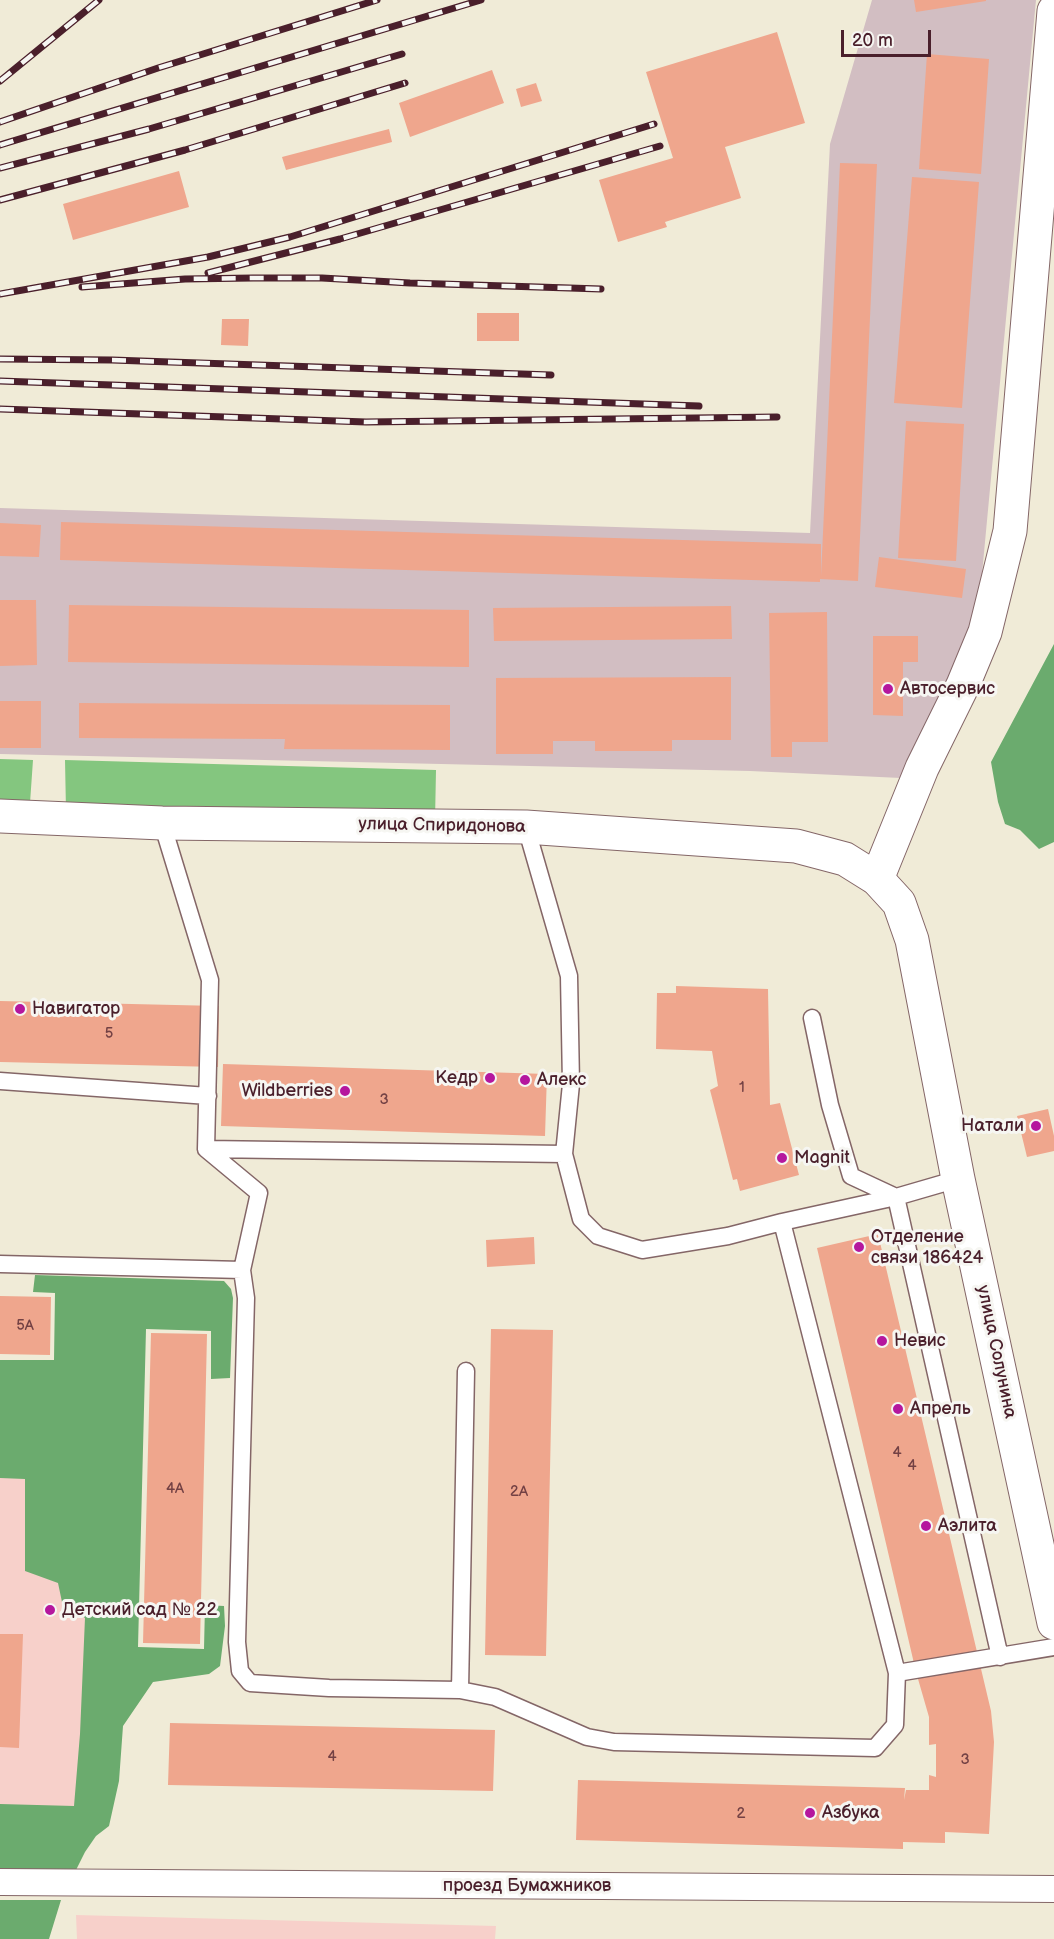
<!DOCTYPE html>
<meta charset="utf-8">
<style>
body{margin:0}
#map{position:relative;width:1054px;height:1939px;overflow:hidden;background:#f0ebd7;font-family:"Balsamiq Sans",sans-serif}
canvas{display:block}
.scale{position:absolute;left:841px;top:30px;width:90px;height:27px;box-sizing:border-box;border:3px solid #4a1f2b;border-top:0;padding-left:8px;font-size:18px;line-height:21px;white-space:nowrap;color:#4a1f2b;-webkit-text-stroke:4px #f6f6f2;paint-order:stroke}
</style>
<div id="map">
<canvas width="1054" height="1939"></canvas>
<div class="scale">20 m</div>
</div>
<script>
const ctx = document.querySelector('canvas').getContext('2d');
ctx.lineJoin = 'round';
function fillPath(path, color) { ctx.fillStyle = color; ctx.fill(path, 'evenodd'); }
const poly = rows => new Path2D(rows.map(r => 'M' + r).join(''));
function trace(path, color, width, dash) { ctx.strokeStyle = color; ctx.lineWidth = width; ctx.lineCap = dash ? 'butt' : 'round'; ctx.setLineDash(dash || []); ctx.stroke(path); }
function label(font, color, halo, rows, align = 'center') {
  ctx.font = font + ' "Balsamiq Sans",sans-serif'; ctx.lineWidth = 6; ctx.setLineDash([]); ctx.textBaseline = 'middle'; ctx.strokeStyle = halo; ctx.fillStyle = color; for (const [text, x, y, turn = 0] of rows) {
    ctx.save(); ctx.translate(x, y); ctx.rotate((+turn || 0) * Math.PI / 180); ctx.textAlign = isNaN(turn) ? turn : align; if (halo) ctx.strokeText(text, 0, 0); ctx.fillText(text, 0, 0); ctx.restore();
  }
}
fillPath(poly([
 [0,1401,99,1405,102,1822,0,1815],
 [76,1915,496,1926,495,1939,77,1939]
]), '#f7d0ca');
fillPath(poly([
 [872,0,1036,0,980,595,948,690,901,778,750,771,0,754,0,508,810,533,830,144]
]), '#d2bec2');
fillPath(poly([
 [0,759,33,760,30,803,0,803],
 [65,760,436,770,435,821,66,811]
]), '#84c67f');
fillPath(poly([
 [1054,644,1054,842,1039,849,1020,830,1005,824,998,802,991,762],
 [35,1275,224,1281,231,1289,233,1298,230,1378,211,1379,211,1331,146,1329,138,1647,204,1649,205,1605,224,1606,225,1626,220,1666,209,1674,153,1682,123,1726,119,1781,109,1826,96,1836,85,1852,74,1874,0,1882,0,1804,74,1806,80,1734,85,1618,62,1602,58,1583,25,1571,25,1479,0,1478,0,1360,54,1360,55,1293,33,1292],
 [0,1900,61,1900,49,1939,0,1939]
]), '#6bab6e');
fillPath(poly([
 [914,0,986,0,986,1,916,12],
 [777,32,805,123,725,147,741,198,665,222,667,227,618,242,599,180,673,158,646,72],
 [927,54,989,59,981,174,919,169],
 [492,70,504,103,410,137,399,103],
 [536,83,542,101,521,107,516,89],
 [389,129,392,142,286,170,282,157],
 [840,163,877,164,858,581,820,579,820,582,60,560,61,522,821,544,821,576],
 [179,171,189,207,73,240,63,204],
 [912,177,979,182,962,408,894,403],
 [477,313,519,313,519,341,477,341],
 [222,319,249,319,248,346,221,345],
 [906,421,964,424,956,561,898,558],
 [0,523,41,525,39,557,0,556],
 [879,557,966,569,962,598,875,587],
 [0,600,36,600,37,665,0,666],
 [69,605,469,610,469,667,68,662],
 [731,606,732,639,494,641,493,608],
 [827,612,828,742,792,742,792,757,771,757,769,613],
 [873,636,918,636,918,662,903,662,903,716,873,715],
 [731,677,731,740,672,740,672,751,595,751,595,741,553,741,553,754,496,754,496,678],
 [0,701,41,701,41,748,0,748],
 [79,703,450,705,450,750,284,749,285,739,79,738],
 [676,986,768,989,770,1105,780,1103,799,1175,740,1191,737,1179,733,1180,710,1090,718,1086,712,1051,656,1049,657,993,676,993],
 [0,1001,219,1006,218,1067,0,1062],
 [223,1064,547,1074,545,1136,221,1126],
 [1048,1109,1054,1136,1054,1151,1027,1157,1017,1116],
 [878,1234,991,1711,994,1742,989,1834,945,1832,945,1843,903,1842,903,1849,576,1840,578,1780,905,1788,904,1800,906,1790,929,1790,929,1775,936,1777,936,1744,929,1745,929,1717,916,1672,817,1248],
 [534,1237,535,1264,487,1267,486,1240],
 [0,1296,51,1297,50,1355,0,1354],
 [491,1329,553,1330,546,1656,485,1655],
 [151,1333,207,1334,200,1644,143,1643],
 [0,1634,23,1634,19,1748,0,1747],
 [170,1723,495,1730,493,1791,168,1785]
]), '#efa68d');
const service = poly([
 [162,823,210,980,206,1149],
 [526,827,569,976,571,1084,564,1154,581,1219,598,1236,642,1250,728,1236,782,1222,896,1197,958,1179],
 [812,1018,830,1105,851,1176,896,1197,1000,1657],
 [0,1081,208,1096],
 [206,1149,564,1154],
 [206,1149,259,1193,242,1270],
 [0,1264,242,1270,246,1298,237,1642,240,1671,250,1683,329,1688,460,1690,466,1371],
 [897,1673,1054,1647],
 [460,1690,495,1697,587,1737,614,1742,875,1748,895,1725,897,1673,782,1222]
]);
const pedestrian = poly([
 [0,1882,1054,1889]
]);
const minor = poly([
 [877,879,922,768,963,685,985,632,1010,531,1054,11]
]);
const tertiary = poly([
 [0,816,162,823,526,827,796,846,845,859,877,879,899,903,912,940,958,1179,1054,1623]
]);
trace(service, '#846667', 19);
trace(pedestrian, '#846667', 28);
trace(minor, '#846667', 35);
trace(tertiary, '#846667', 35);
trace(service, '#fff', 16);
trace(pedestrian, '#fff', 26);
trace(minor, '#fff', 33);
trace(tertiary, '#fff', 33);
const rail = poly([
 [0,81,99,0],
 [0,122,158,68,377,0],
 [0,145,481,0],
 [0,168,149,129,402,54],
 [0,200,185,150,405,83],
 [208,273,340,239,660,146],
 [82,287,185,279,253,278,322,278,410,283,601,289],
 [0,294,208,257,290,237,654,124],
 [0,359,112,360,551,375],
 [0,381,699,406],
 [0,409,366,422,777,417]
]);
trace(rail, '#4a1f2b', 7);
trace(rail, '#f6f6f2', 4.5, [14]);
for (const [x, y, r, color] of [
 [888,689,6,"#b5179e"],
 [20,1009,6,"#b5179e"],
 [490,1078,6,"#b5179e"],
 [525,1080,6,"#b5179e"],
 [345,1091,6,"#b5179e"],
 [1036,1126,6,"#b5179e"],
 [782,1158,6,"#b5179e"],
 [859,1247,6,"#b5179e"],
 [882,1341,6,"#b5179e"],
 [898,1409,6,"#b5179e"],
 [926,1526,6,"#b5179e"],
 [50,1610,6,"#b5179e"],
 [810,1813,6,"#b5179e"]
]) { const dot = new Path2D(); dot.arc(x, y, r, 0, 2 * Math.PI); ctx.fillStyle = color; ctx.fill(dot); trace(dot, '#f6f6f2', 2); }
label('15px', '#734144', null, [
 ["5",109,1034],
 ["1",742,1088],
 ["3",384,1100],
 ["5А",25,1326],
 ["4",897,1453],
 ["4",912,1466],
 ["4А",175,1489],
 ["2А",519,1492],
 ["4",332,1757],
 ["3",965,1760],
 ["2",741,1814]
]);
label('18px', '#4a1f2b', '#f6f6f2', [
 ["Автосервис",900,689],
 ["Навигатор",32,1009],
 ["Кедр",478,1078,"right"],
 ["Алекс",537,1080],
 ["Wildberries",333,1091,"right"],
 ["Натали",1024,1126,"right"],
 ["Magnit",794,1158],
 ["Отделение",871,1237],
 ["связи 186424",871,1258],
 ["Невис",894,1341],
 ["Апрель",910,1409],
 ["Аэлита",938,1526],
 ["Детский сад № 22",62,1610],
 ["Азбука",822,1813]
], 'left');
label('18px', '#4a1f2b', '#f6f6f2', [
 ["улица Спиридонова",442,826,1],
 ["улица Солунина",996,1352,78],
 ["проезд Бумажников",527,1886]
]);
</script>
